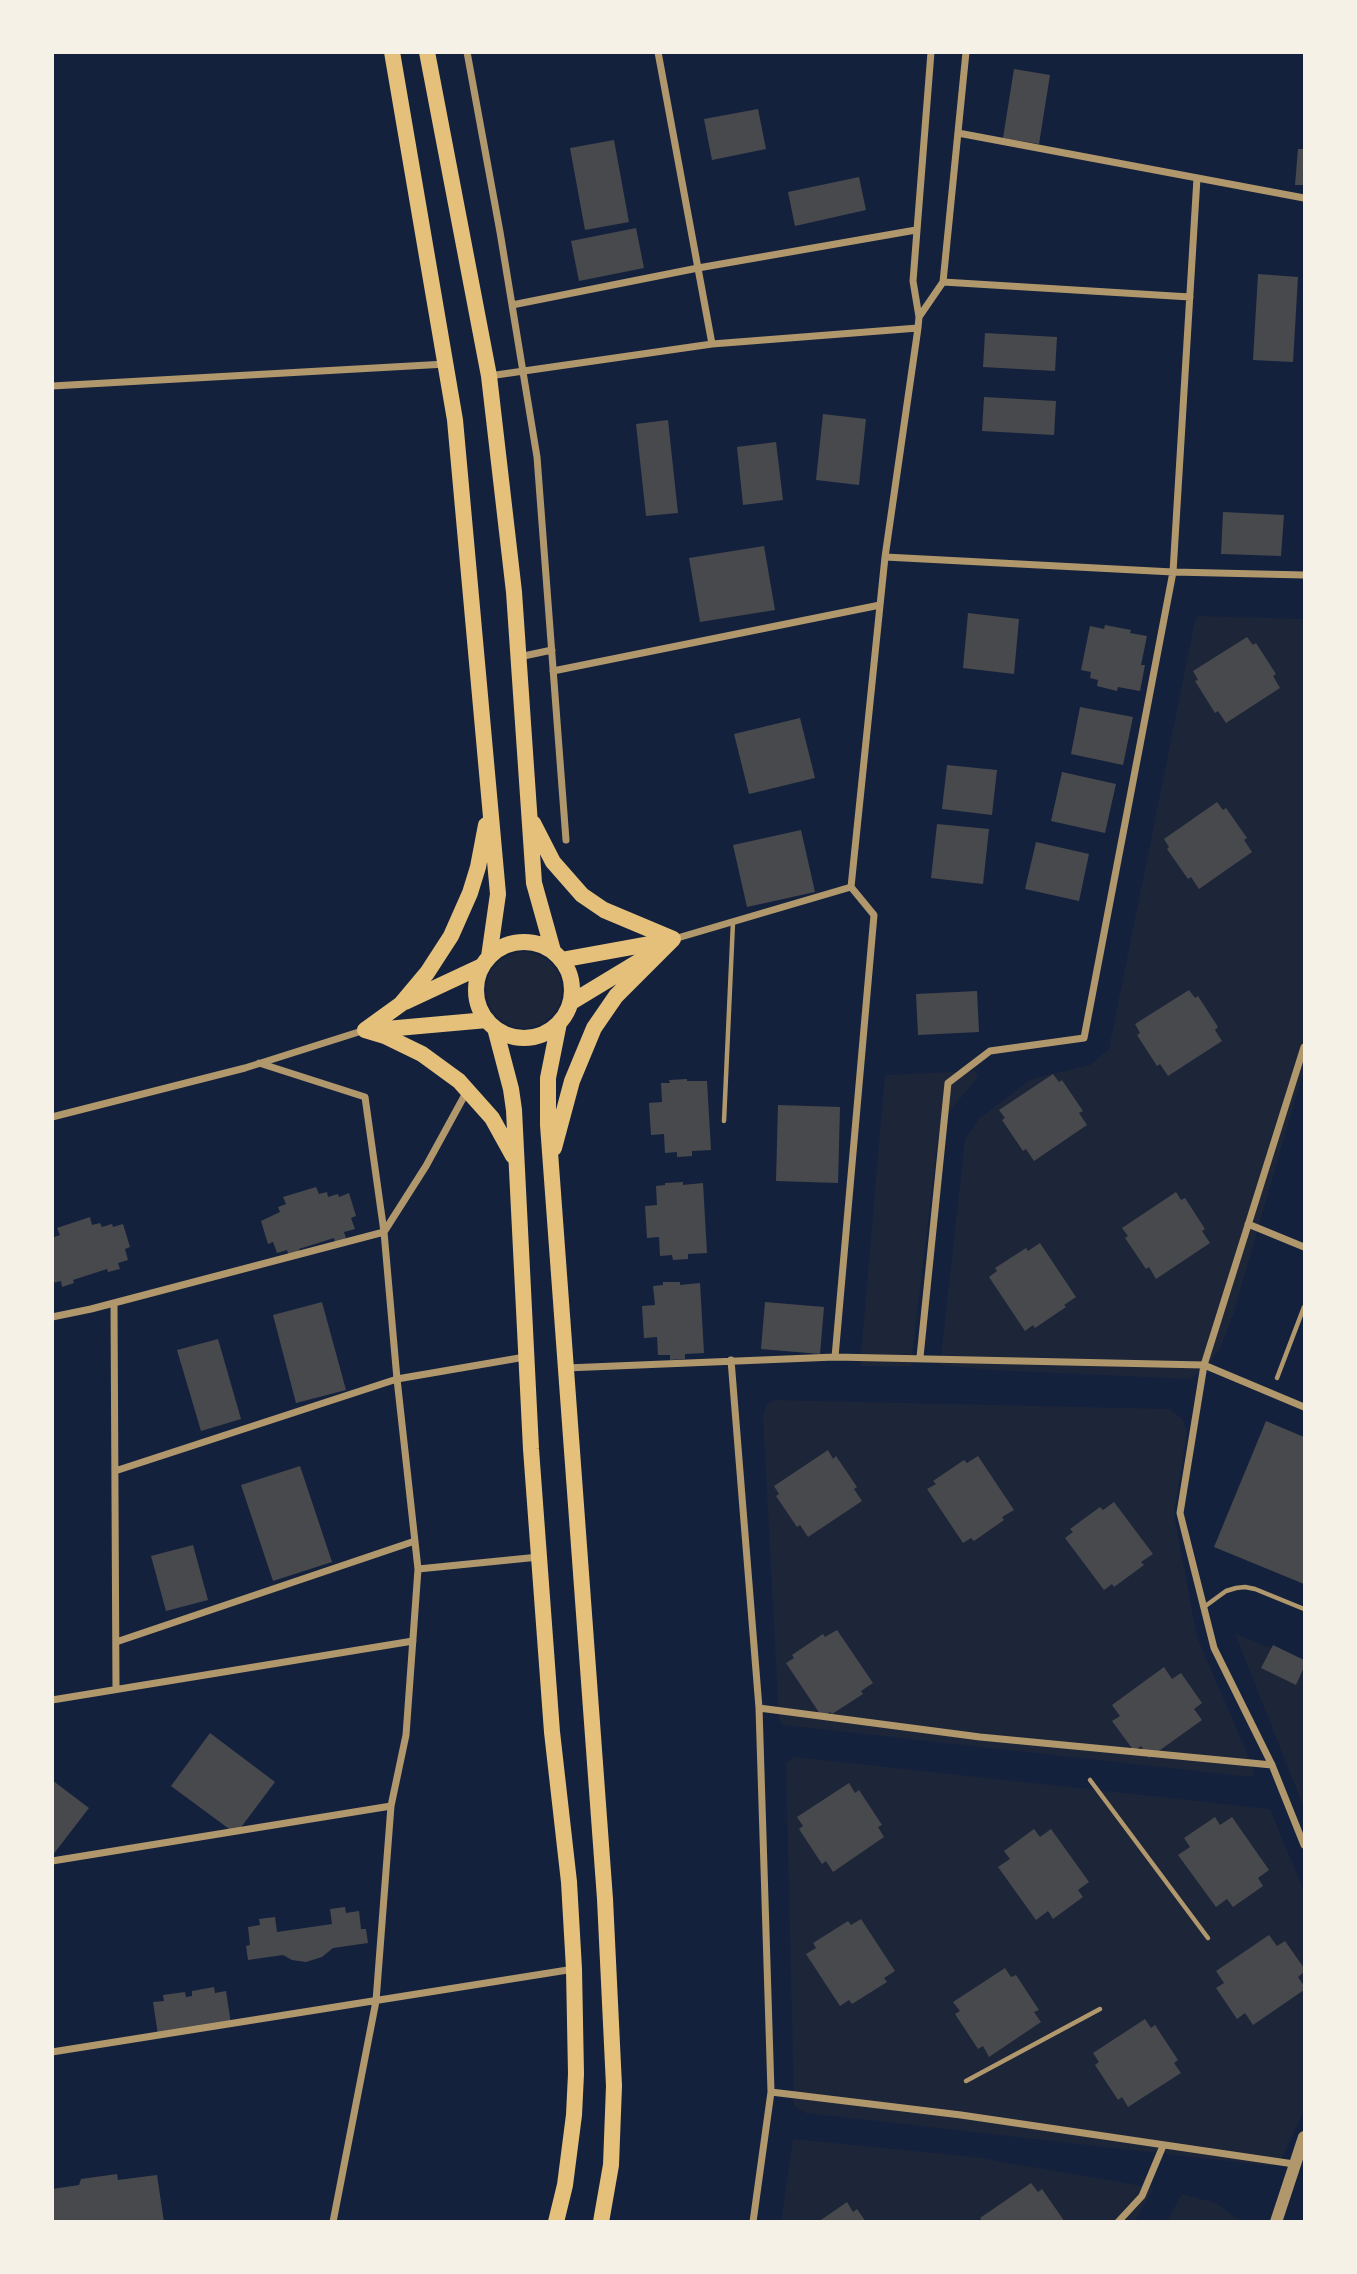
<!DOCTYPE html>
<style>
body{margin:0}
#map{position:relative;width:1357px;height:2274px;overflow:hidden;background:#14213d;font-family:Lato,sans-serif}
canvas{display:block}
.frame{position:absolute;inset:0;border:54px solid #f6f1e7;pointer-events:none}
</style>
<div id="map">
<canvas width="1357" height="2274"></canvas>
<div class="frame"></div>
</div>
<script>
const ctx = document.querySelector('canvas').getContext('2d');
ctx.lineJoin = 'round';
function fillPath(path, color) { ctx.fillStyle = color; ctx.fill(path, 'evenodd'); }
const poly = rows => new Path2D(rows.map(r => 'M' + r).join(''));
function trace(path, color, width, dash) { ctx.strokeStyle = color; ctx.lineWidth = width; ctx.lineCap = dash ? 'butt' : 'round'; ctx.setLineDash(dash || []); ctx.stroke(path); }
fillPath(poly([
 [1198,616,1304,619,1304,1069,1233,1315,1221,1346,1206,1369,1189,1379,991,1370,940,1365,965,1139,979,1119,1031,1079,1090,1065,1109,1049,1194,625],
 '486 990a38 38 0 1 1 76 0a38 38 0 1 1-76 0Z',
 [975,1071,978,1077,944,1118,938,1137,911,1366,860,1366,885,1075],
 [774,1400,1170,1409,1183,1420,1187,1432,1174,1514,1197,1637,1253,1767,1254,1775,1250,1777,784,1725,779,1720,763,1416,766,1406],
 [1235,1634,1304,1660,1304,1808],
 [795,1757,1270,1809,1304,1891,1304,2110,1281,2160,1272,2166,806,2113,794,2106,786,1763],
 [793,2139,975,2157,1154,2188,1135,2221,781,2222],
 [1182,2194,1216,2203,1241,2221,1167,2221]
]), '#1d2539');
fillPath(poly([
 [1014,69,1050,75,1039,144,1003,138],
 [758,109,766,149,712,160,704,119],
 [614,140,629,222,585,230,570,148],
 [1298,149,1304,149,1304,185,1295,185],
 [859,177,866,210,795,226,788,192],
 [636,228,644,268,579,281,571,241],
 [1258,274,1298,277,1293,362,1253,360],
 [985,333,1057,337,1055,371,983,367],
 [984,397,1056,401,1054,435,982,431],
 [823,414,866,419,859,485,816,480],
 [668,420,678,513,646,516,636,424],
 [776,442,783,500,743,505,737,447],
 [1223,512,1284,515,1281,556,1221,554],
 [764,546,775,610,700,622,689,558],
 [968,613,1019,619,1014,674,963,668],
 [1105,625,1131,630,1130,633,1147,636,1141,665,1145,665,1140,691,1118,687,1117,691,1097,686,1098,680,1090,678,1091,672,1081,670,1090,626,1104,629],
 [1247,637,1253,645,1256,643,1276,674,1273,676,1280,688,1226,723,1218,711,1215,713,1195,681,1198,680,1193,671],
 [1080,707,1133,717,1123,765,1071,754],
 [800,718,815,778,749,794,734,734],
 [947,765,997,770,992,815,942,809],
 [1062,772,1116,784,1105,833,1051,821],
 [1217,802,1223,810,1226,808,1247,838,1244,840,1252,852,1199,889,1191,877,1188,879,1167,849,1169,847,1164,839],
 [937,824,989,829,983,884,931,878],
 [801,830,815,892,747,907,733,845],
 [1036,842,1089,854,1079,901,1025,889],
 [1189,990,1195,998,1198,996,1218,1027,1215,1030,1222,1041,1168,1076,1160,1064,1157,1066,1137,1035,1140,1033,1135,1024],
 [977,991,979,1032,918,1035,916,994],
 [1053,1074,1059,1082,1062,1080,1083,1111,1079,1113,1087,1125,1034,1161,1026,1149,1023,1151,1002,1120,1005,1118,999,1110],
 [687,1079,687,1081,707,1081,711,1150,692,1151,692,1156,677,1157,677,1152,665,1153,664,1134,651,1135,649,1103,662,1102,661,1083,670,1083,669,1080],
 [778,1105,840,1107,838,1183,776,1181],
 [683,1182,683,1185,703,1183,707,1253,688,1254,688,1259,673,1260,672,1255,660,1256,659,1237,647,1238,645,1206,657,1205,656,1186,665,1185,665,1183],
 [316,1187,319,1194,327,1192,328,1197,338,1194,339,1197,349,1193,356,1216,351,1218,355,1229,344,1232,346,1238,335,1242,334,1238,299,1249,300,1252,289,1256,287,1250,277,1253,273,1242,268,1244,261,1221,280,1212,278,1207,286,1204,283,1197],
 [1176,1192,1181,1200,1185,1198,1205,1229,1202,1231,1210,1243,1156,1279,1149,1267,1146,1269,1125,1238,1128,1236,1122,1228],
 [90,1217,92,1225,100,1223,102,1227,112,1224,113,1227,123,1224,130,1247,125,1249,128,1260,118,1263,120,1269,108,1272,107,1269,73,1280,74,1283,62,1287,61,1281,52,1283,52,1238,60,1235,57,1228],
 [1040,1243,1076,1297,1064,1305,1066,1307,1035,1328,1033,1325,1025,1331,989,1277,997,1271,995,1268,1026,1248,1028,1251],
 [663,1282,680,1282,680,1285,700,1283,704,1353,685,1354,685,1359,670,1360,670,1355,658,1355,657,1337,644,1338,642,1306,655,1305,653,1286,663,1285],
 [322,1302,346,1390,296,1403,273,1315],
 [765,1302,824,1307,820,1354,761,1349],
 [218,1339,241,1419,201,1431,177,1350],
 [1266,1421,1304,1437,1304,1584,1214,1547],
 [828,1450,833,1459,836,1456,857,1487,854,1489,862,1501,808,1537,800,1525,797,1527,776,1496,779,1494,774,1486],
 [978,1456,1014,1510,1002,1517,1004,1520,974,1541,971,1538,963,1543,927,1489,936,1484,933,1481,964,1460,967,1463],
 [300,1466,332,1562,273,1581,241,1485],
 [1114,1502,1153,1554,1141,1562,1144,1565,1114,1587,1112,1584,1104,1590,1065,1538,1073,1532,1070,1529,1100,1507,1103,1510],
 [193,1545,208,1600,166,1611,151,1556],
 [837,1630,873,1683,861,1691,863,1694,832,1714,830,1712,822,1717,786,1663,794,1658,792,1655,823,1634,825,1637],
 [1273,1645,1304,1660,1304,1667,1296,1685,1261,1668],
 [1164,1667,1172,1679,1181,1673,1202,1703,1194,1709,1202,1720,1149,1758,1141,1746,1134,1751,1112,1721,1120,1716,1112,1705],
 [210,1733,275,1782,236,1834,171,1786],
 [52,1780,89,1808,52,1856],
 [849,1783,855,1793,859,1790,882,1825,878,1827,884,1837,833,1872,826,1861,822,1864,799,1829,803,1826,797,1817],
 [1215,1817,1220,1825,1232,1817,1269,1870,1258,1878,1263,1886,1233,1907,1227,1899,1216,1907,1178,1855,1190,1847,1184,1838],
 [1034,1829,1040,1837,1051,1829,1089,1882,1078,1890,1083,1897,1053,1919,1048,1911,1036,1920,998,1867,1010,1859,1004,1851],
 [345,1907,346,1913,359,1911,361,1929,366,1929,368,1943,333,1948,322,1957,306,1962,292,1960,283,1955,248,1960,246,1946,250,1945,248,1927,260,1925,259,1919,275,1917,277,1932,332,1924,330,1909],
 [861,1919,895,1971,884,1978,887,1982,852,2004,849,2000,840,2006,806,1954,816,1948,813,1943,848,1921,851,1925],
 [1269,1935,1277,1946,1285,1941,1304,1968,1304,1972,1298,1977,1304,1986,1304,1990,1253,2025,1245,2013,1237,2019,1216,1988,1224,1983,1216,1971],
 [1005,1968,1011,1977,1016,1975,1039,2010,1034,2012,1041,2022,989,2057,983,2046,978,2049,955,2014,960,2011,953,2002],
 [214,1987,215,1993,226,1991,231,2024,158,2035,153,2002,164,2001,163,1995,185,1992,186,1997,192,1996,192,1991],
 [1145,2019,1151,2028,1155,2025,1178,2060,1174,2063,1181,2073,1128,2107,1122,2097,1118,2100,1095,2065,1099,2062,1093,2053],
 [117,2174,118,2180,157,2175,164,2222,52,2222,52,2189,79,2185,81,2179],
 [1031,2183,1038,2192,1042,2189,1065,2222,983,2222,980,2218],
 [847,2202,853,2212,857,2209,866,2222,818,2222]
]), '#48494c');
trace(poly([
 [724,1121,733,922],
 [1277,1378,1304,1307],
 [1204,1607,1226,1591,1236,1588,1245,1587,1255,1589,1304,1609],
 [1090,1780,1208,1938],
 [966,2081,1100,2009]
]), '#b1986c', 4.5);
trace(poly([
 [467,52,500,232,537,457,566,840],
 [658,52,712,344],
 [958,133,1304,198],
 [943,282,1190,297],
 [512,305,698,268,916,230],
 [919,317,943,282,966,52],
 [489,376,712,344,918,328],
 [52,386,446,364],
 [885,557,918,328,919,317,913,281,931,52],
 [519,657,552,650],
 [553,671,880,605],
 [674,939,851,887,885,557,1173,572,1304,575],
 [1304,1047,1204,1365,1180,1513,1214,1648,1272,1765,1304,1845],
 [52,1117,245,1068,365,1030],
 [1248,1224,1304,1247],
 [114,1303,116,1689],
 [52,1317,91,1309,384,1232,365,1097,259,1063],
 [835,1357,874,915,851,887],
 [920,1357,948,1083,990,1051,1084,1038,1173,572,1197,178],
 [731,1360,759,1708,771,2092,753,2222],
 [566,1368,835,1357,1204,1365,1304,1407],
 [115,1471,397,1379,525,1357],
 [418,1569,539,1557],
 [116,1642,415,1541],
 [52,1700,413,1641],
 [759,1708,980,1737,1272,1765],
 [52,1861,391,1806],
 [52,2052,574,1969],
 [771,2092,961,2115,1294,2164],
 [333,2222,376,2001,391,1806,406,1735,418,1569,397,1379,384,1232,426,1166,467,1091],
 [1118,2222,1142,2196,1163,2146]
]), '#b1986c', 7);
trace(poly([
 [1276,2222,1304,2137]
]), '#b1986c', 12);
trace(poly([
 [392,52,455,420,498,894,489,957],
 [427,52,489,376,514,592,534,883,553,951],
 [533,823,553,862,582,895,604,910,673,939],
 '476 990a48 48 0 1 1 96 0a48 48 0 1 1-96 0Z',
 [561,960,671,940],
 [405,1002,482,966],
 [570,1003,646,957],
 [559,1023,548,1078,548,1125,605,1899,614,2086,611,2165,601,2222],
 [495,1028,511,1089,514,1110,531,1449,552,1732,569,1882,574,1969,576,2074,574,2115,565,2185,556,2222],
 [365,1030,401,1004,427,973,451,936,470,893,478,867,486,825],
 [365,1030,385,1036,422,1054,459,1081,492,1118,513,1156],
 [375,1030,487,1020],
 [554,1148,572,1081,594,1028,616,996,673,939]
]), '#e5c07b', 16);
</script>
